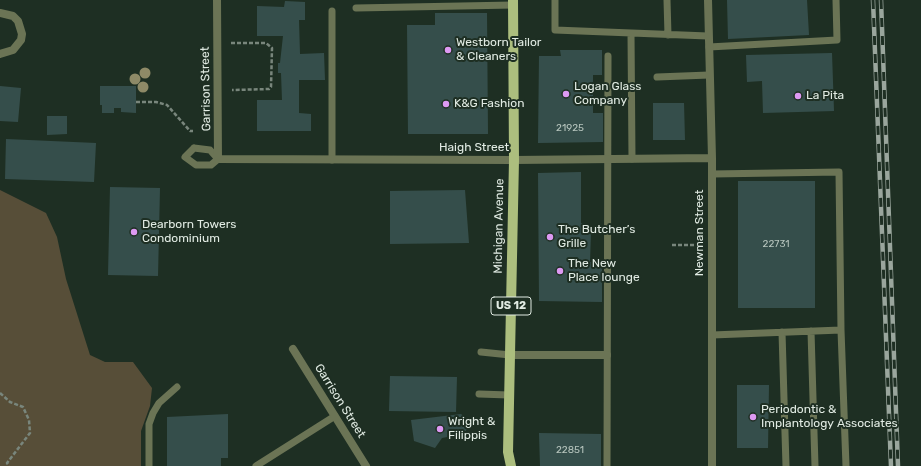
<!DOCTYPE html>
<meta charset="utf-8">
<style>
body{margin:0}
canvas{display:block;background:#1e2f23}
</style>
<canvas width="921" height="466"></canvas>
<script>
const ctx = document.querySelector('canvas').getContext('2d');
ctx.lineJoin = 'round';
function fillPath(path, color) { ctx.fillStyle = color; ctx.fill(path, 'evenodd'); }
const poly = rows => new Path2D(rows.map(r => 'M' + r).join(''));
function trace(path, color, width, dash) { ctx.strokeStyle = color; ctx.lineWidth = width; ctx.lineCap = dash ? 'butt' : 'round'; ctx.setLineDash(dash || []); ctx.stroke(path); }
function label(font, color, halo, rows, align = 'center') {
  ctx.font = font + ' Rubik,sans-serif'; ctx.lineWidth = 4; ctx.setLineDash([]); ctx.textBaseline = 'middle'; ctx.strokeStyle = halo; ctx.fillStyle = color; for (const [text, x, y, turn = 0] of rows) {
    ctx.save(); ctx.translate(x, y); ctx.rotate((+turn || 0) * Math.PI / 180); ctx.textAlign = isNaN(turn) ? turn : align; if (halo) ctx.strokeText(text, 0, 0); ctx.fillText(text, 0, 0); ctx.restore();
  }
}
fillPath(poly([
 [0,190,46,213,57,237,66,279,90,355,105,362,133,362,152,388,150,406,141,431,141,466,0,466]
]), '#574e38');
fillPath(poly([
 [727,0,807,0,809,35,728,39],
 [285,1,305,2,305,20,299,20,300,54,324,53,325,80,299,80,299,113,311,114,311,131,257,131,257,100,282,100,281,73,278,73,278,63,280,63,283,36,257,36,257,6,284,7],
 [435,13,487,13,488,134,408,134,407,25,435,25],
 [560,50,602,50,602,75,593,75,593,113,603,113,603,142,538,143,539,56,561,56],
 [832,53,834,111,763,113,762,81,747,82,746,55],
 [0,86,21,88,18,122,0,121],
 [100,86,136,86,136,113,121,112,121,108,114,108,114,113,102,113,102,105,100,105],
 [653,103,684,103,685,140,653,140],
 [47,116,67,116,67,134,47,135],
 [6,139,96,143,94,182,5,179],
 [581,172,581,223,584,224,584,232,591,232,590,262,602,262,602,302,539,301,538,173],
 [738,181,815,181,815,308,738,308],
 [110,187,160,188,158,276,108,275],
 [465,190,469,243,390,244,390,191],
 [390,376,457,377,456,412,389,411],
 [737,385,769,385,768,448,737,448],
 [228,414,228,458,221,458,221,466,167,466,167,417],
 [461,414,472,423,463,434,442,438,435,448,414,441,411,420],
 [539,433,601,434,601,466,540,466]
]), '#354e4b');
trace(poly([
 [231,43,266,43,272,48,271,87,269,89,232,90],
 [136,102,156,102,167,105,190,131,193,131],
 [672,245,701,245],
 [0,393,10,402,23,407,29,420,30,433,7,463,9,466]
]), '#79867c', 2.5, [4, 2]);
trace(poly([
 [555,0,555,30,708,36],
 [667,0,668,35],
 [356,8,513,5],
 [631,33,632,159],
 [709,47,837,40,836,0],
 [657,77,709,75],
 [194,148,210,150,218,159,211,165,196,165,185,157,194,148],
 [332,160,332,11],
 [712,174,839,172,841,330,712,335],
 [841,330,846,466],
 [811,331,815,466],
 [782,332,786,466],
 [481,352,510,355],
 [479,394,509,395],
 [149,466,149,424,153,413,159,403,177,387],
 [256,466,335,416],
 [607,466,608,56]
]), '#6b7455', 7);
trace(poly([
 [217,0,218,159,514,160,712,158],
 [708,0,712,158,712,466],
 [0,13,13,16,18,21,22,34,21,40,13,50,0,54],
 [293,349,366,466],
 [510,355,607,355]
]), '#6b7455', 8);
trace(poly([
 [511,466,508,452,514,160,513,0]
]), '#acbe7e', 10);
const rail = poly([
 [873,0,891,466],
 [881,0,898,466]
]);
trace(rail, '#9aa69d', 4.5);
trace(rail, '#1e2f23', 3, [9]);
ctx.fillStyle = '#8e8a67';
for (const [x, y] of [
 [145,73],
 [135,79],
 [143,87]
]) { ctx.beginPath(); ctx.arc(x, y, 5.5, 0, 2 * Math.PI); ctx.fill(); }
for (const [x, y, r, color] of [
 [448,50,4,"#dd99f3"],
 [566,94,4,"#dd99f3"],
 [798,96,4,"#dd99f3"],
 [446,104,4,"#dd99f3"],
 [134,232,4,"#dd99f3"],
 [550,237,4,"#dd99f3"],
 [560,271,4,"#dd99f3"],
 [753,417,4,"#dd99f3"],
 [440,429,4,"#dd99f3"]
]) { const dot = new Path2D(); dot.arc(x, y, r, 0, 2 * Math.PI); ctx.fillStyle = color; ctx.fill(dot); trace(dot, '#1e2f23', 1.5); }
label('10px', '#b6c4bd', null, [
 ["21925",570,128],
 ["22731",776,244],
 ["22851",570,450]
]);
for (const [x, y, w] of [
 [511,306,40]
]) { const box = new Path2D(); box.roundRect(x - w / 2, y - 9, w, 18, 3); ctx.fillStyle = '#1e2f23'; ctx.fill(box); trace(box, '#e1ebe3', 1); }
label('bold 11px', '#e1ebe3', null, [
 ["US 12",511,306]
]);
label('12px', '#e1ebe3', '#1e2f23', [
 ["Westborn Tailor",456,43],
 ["& Cleaners",456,57],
 ["Logan Glass",574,87],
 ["Company",574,101],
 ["La Pita",806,96],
 ["K&G Fashion",454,104],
 ["Dearborn Towers",142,225],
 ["Condominium",142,239],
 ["The Butcher’s",558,230],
 ["Grille",558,244],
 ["The New",568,264],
 ["Place lounge",568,278],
 ["Periodontic &",761,410],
 ["Implantology Associates",761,424],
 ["Wright &",448,422],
 ["Filippis",448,436]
], 'left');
label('12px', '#e1ebe3', '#1e2f23', [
 ["Garrison Street",206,89,-91],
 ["Haigh Street",474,148],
 ["Michigan Avenue",499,226,-89],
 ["Newman Street",700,233,-90],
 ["Garrison Street",340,401,58]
]);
</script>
